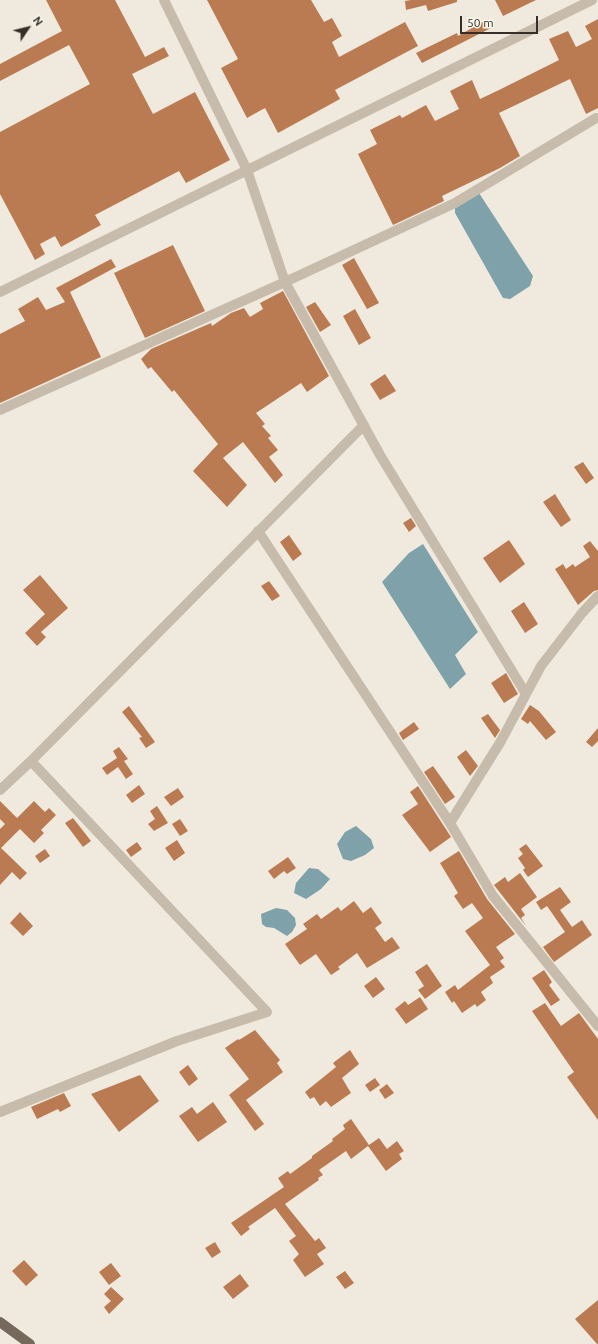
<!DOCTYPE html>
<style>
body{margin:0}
#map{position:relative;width:598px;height:1344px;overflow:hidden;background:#f0eade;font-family:Ubuntu,sans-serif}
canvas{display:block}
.north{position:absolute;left:8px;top:8px;width:40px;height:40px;-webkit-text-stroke:3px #f8f4ea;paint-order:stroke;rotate:55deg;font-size:11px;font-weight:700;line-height:16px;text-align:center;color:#352f29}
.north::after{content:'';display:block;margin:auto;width:14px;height:18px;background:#352f29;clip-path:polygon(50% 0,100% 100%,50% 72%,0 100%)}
.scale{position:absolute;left:460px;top:16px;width:78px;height:18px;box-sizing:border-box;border:2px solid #352f29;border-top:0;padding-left:5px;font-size:12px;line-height:14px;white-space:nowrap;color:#352f29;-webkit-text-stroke:3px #f8f4ea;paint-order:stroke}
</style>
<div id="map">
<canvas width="598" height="1344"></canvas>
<div class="north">N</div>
<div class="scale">50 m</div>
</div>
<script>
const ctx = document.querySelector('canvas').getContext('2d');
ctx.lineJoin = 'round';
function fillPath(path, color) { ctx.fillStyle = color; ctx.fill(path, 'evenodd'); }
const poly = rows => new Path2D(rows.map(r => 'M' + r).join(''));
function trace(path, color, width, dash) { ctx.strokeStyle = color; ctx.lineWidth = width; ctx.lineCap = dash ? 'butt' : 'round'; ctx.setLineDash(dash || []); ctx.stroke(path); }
fillPath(poly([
 [479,193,533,276,530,286,510,299,503,298,455,213,455,207],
 [423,544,478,632,455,655,466,674,450,689,382,582,409,553],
 [356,826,371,839,374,848,365,855,351,861,343,859,337,844,345,832],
 [309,868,318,869,330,879,321,889,306,899,294,893,296,883],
 [276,908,287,910,295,918,296,925,292,932,287,936,274,928,266,927,262,924,261,914]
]), '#7fa2aa');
fillPath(poly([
 [46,0,115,0,145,57,164,47,169,56,132,74,153,114,195,92,230,160,186,183,179,171,95,215,101,225,61,247,55,236,40,244,45,254,35,260,0,194,0,132,90,84,69,45,0,81,0,64,62,31],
 [207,0,311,0,324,22,332,18,342,36,332,42,339,57,405,22,418,46,335,90,340,99,278,133,265,108,247,118,221,68,238,59],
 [411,0,457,0,457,2,428,11,426,5,406,10,405,1],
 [495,0,536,0,503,16],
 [598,19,598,108,586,114,570,79,499,113,520,156,500,168,442,196,444,201,393,225,358,154,377,144,370,130,400,115,402,118,426,105,435,121,459,109,450,91,472,80,480,99,499,90,559,60,549,39,568,31,576,47,592,39,585,26],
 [486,20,491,28,422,63,416,53,457,33,458,36],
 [173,245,205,311,145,338,114,273],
 [354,258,379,303,367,309,342,265],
 [111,259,116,267,70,292,101,357,0,403,0,334,25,321,18,309,38,297,46,310,65,302,56,288],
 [283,291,329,376,307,392,301,383,256,413,265,424,262,426,271,436,268,438,278,450,269,457,283,475,275,483,243,442,223,458,247,485,227,507,193,471,218,444,174,390,172,392,151,367,148,369,141,359,151,349,211,323,212,326,231,313,244,308,250,317,263,309,260,303],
 [315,302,331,325,320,332,306,307],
 [355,309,371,338,359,345,343,316],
 [385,374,396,391,380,400,370,384],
 [583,462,594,478,586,484,574,467],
 [555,494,571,520,561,527,543,502],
 [411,518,416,526,409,532,403,523],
 [289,535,302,554,293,561,280,542],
 [509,540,525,564,500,583,483,558],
 [590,541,598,551,598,590,594,591,578,605,555,569,563,564,566,569,573,564,575,567,590,557,583,546],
 [40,575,68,608,41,632,46,637,37,646,25,633,45,614,23,590],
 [269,581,280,596,272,601,261,586],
 [524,602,538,624,525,633,511,611],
 [506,673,518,694,504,703,491,683],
 [530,705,539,711,556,732,546,740,530,721,528,724,521,719],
 [129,706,155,742,146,748,139,738,142,737,122,712],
 [488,714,500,730,495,738,481,718],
 [414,722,419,729,403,740,399,733],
 [598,728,598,741,592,747,586,742],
 [119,747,128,759,124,761,133,774,126,779,118,767,107,775,102,768,117,758,113,751],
 [466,750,478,766,470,776,457,757],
 [433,766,455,797,445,804,424,772],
 [139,785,145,794,132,803,126,795],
 [418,786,451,837,430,852,402,815,418,804,410,792],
 [178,788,184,797,171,806,164,797],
 [0,801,17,818,34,801,45,812,49,808,56,815,41,830,44,833,34,843,20,829,1,848,27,873,20,880,12,872,0,885,0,829,5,824,0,819],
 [157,806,168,823,154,831,148,824,155,819,150,811],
 [73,818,91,841,83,847,65,823],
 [180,819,188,831,180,836,172,824],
 [177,840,185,853,174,861,165,848],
 [137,842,142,849,131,857,126,850],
 [526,844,543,866,528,877,523,870,525,868,518,858,523,854,519,849],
 [45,849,50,856,40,863,35,856],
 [459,851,487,899,515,934,496,947,504,958,500,961,505,967,490,977,493,983,481,992,486,1000,477,1007,475,1004,462,1013,454,1001,452,1003,445,992,455,985,458,990,490,965,465,931,483,918,472,903,463,909,454,896,458,893,440,863],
 [288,857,296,868,287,874,284,871,274,879,268,871],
 [520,873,537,897,521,909,525,915,521,918,526,926,494,885,505,877,508,882],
 [560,887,571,902,560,910,572,927,582,920,592,935,554,962,543,947,565,932,547,906,541,910,536,902],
 [354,901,363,913,371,907,382,923,375,928,385,942,392,937,400,948,367,968,357,953,338,967,340,969,331,975,316,954,300,965,285,944,307,929,303,924,317,914,321,919,338,907,341,911],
 [20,912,33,926,23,936,10,923],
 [427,964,442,986,425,999,418,990,424,986,415,972],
 [544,970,552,982,549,985,560,1000,551,1006,532,978],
 [376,977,385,989,373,998,364,986],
 [420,997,428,1009,406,1024,395,1009,405,1001,408,1005],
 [545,1003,561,1026,579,1013,598,1039,598,1120,567,1077,574,1072,532,1011],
 [255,1030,280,1060,277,1063,283,1072,246,1100,264,1124,255,1131,229,1095,249,1079,225,1048,238,1039,239,1040],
 [350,1050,359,1064,342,1078,351,1093,331,1107,326,1101,320,1106,314,1097,310,1099,305,1092,336,1067,333,1063],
 [188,1065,198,1079,189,1086,179,1072],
 [140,1075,159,1101,119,1132,91,1094],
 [375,1078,380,1085,370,1092,365,1085],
 [387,1084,394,1093,385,1099,379,1090],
 [64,1093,71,1106,60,1112,58,1109,37,1119,31,1107],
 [213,1102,227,1122,198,1142,179,1116,192,1107,197,1114],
 [351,1119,369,1145,379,1138,387,1149,397,1141,404,1151,399,1154,402,1159,386,1171,368,1146,351,1159,346,1151,319,1170,323,1175,318,1178,319,1180,285,1204,315,1241,319,1238,326,1248,317,1254,324,1264,305,1277,293,1260,299,1254,289,1241,296,1236,275,1208,248,1227,250,1229,241,1236,231,1223,284,1187,278,1178,288,1171,290,1174,312,1158,312,1156,333,1141,332,1139,345,1129,343,1125],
 [215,1242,221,1252,212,1258,205,1248],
 [24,1260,38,1275,26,1286,12,1271],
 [111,1263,121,1276,109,1285,99,1272],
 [345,1271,354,1283,345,1289,336,1277],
 [240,1274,249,1286,233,1299,223,1287],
 [111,1287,124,1299,109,1314,104,1307,111,1301,104,1294],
 [598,1300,598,1344,597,1344,575,1319]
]), '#ba7b52');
trace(poly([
 [164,0,247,170,285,282,380,455,526,694],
 [0,292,592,0],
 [0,410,285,282,455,203,596,118],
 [258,531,450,823,493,896,598,1026],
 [0,790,31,761],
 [450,823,501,741,541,666,582,613,598,596],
 [0,1112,177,1041,267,1012,31,761,364,425]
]), '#c7bcab', 10);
trace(poly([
 [0,1322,30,1344]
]), '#76695c', 10);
</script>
